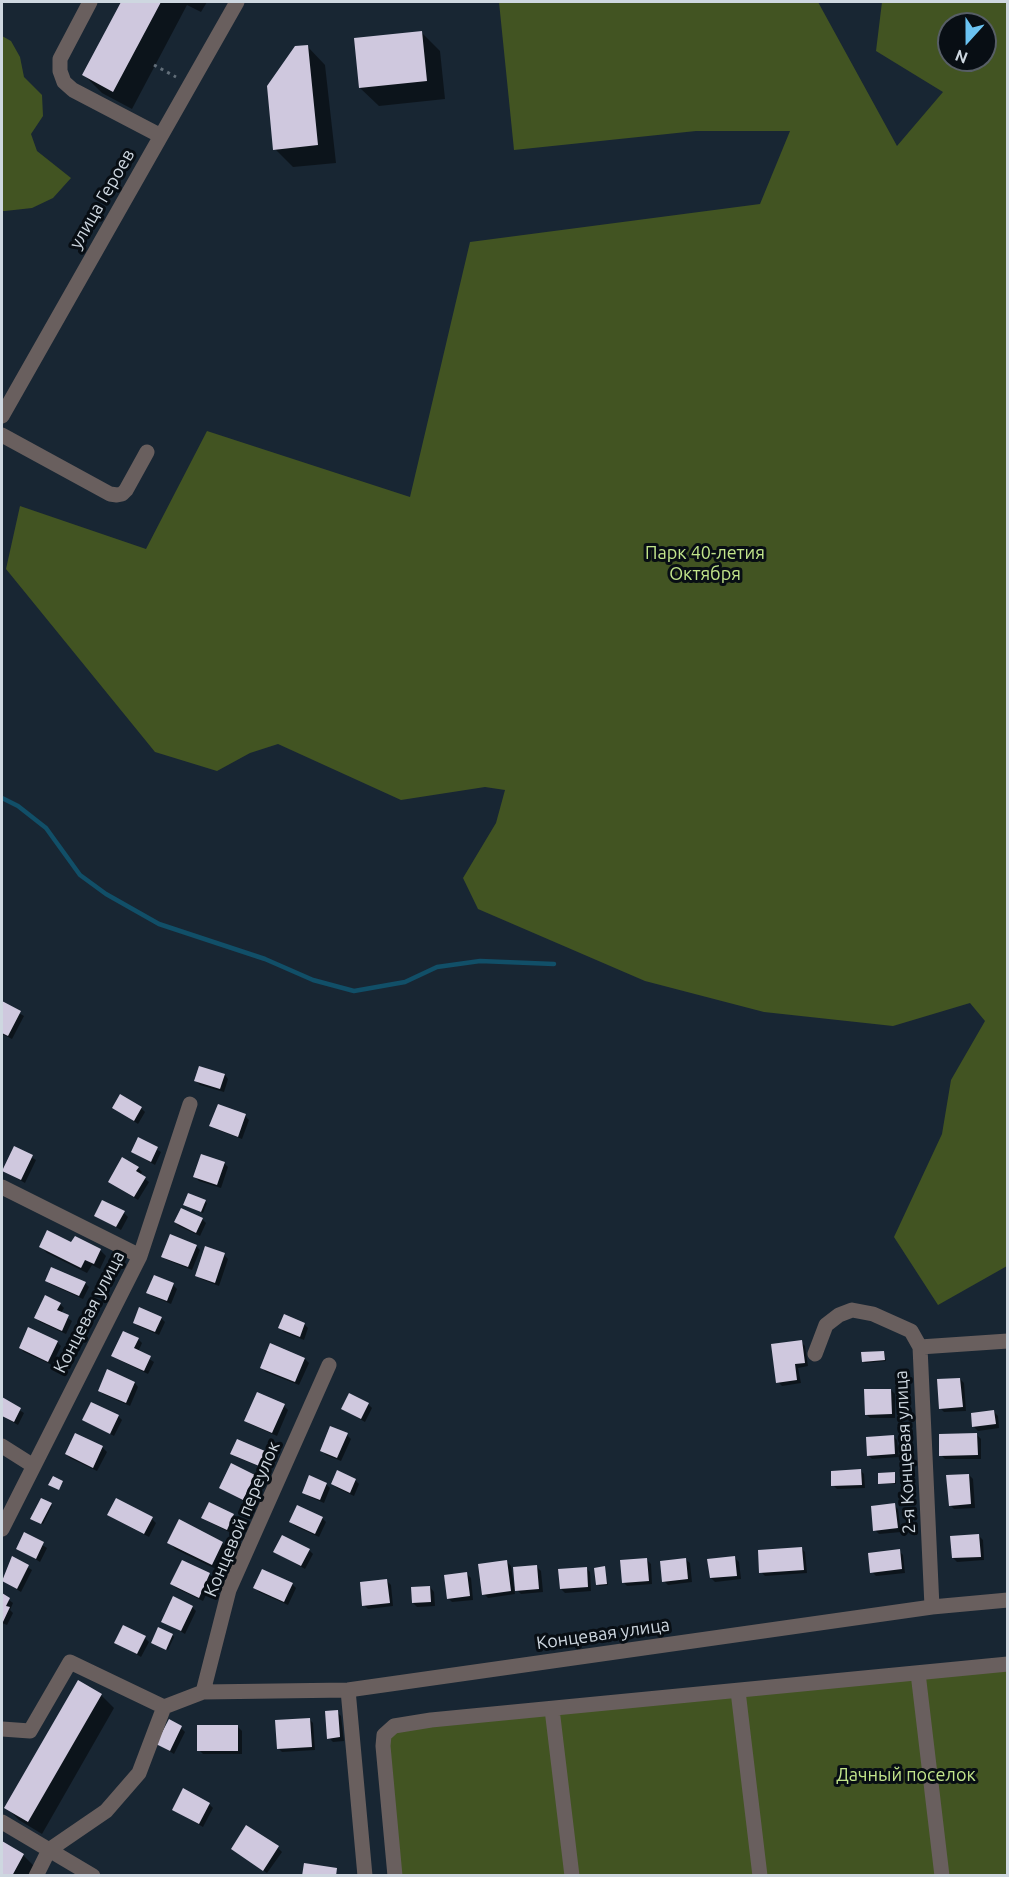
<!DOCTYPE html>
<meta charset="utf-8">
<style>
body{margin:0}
#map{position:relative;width:1009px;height:1877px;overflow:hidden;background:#182633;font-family:Ubuntu,sans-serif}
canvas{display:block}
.frame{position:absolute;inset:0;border:3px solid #ced7e0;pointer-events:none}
.north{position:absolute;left:937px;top:12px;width:60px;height:60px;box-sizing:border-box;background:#080e14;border:2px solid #575e66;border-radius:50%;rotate:201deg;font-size:16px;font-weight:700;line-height:24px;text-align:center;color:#ced7e0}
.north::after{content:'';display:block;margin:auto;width:21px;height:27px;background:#6bc3f2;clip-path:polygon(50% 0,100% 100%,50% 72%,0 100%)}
</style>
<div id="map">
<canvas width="1009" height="1877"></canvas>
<div class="frame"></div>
<div class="north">N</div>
</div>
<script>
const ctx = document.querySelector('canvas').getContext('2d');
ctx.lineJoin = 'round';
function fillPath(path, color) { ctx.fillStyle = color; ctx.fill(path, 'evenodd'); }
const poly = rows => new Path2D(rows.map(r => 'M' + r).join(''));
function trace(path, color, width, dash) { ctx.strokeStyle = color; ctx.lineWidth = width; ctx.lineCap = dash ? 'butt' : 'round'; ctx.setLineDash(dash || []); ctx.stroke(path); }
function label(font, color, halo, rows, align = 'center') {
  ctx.font = font + ' Ubuntu,sans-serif'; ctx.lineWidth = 6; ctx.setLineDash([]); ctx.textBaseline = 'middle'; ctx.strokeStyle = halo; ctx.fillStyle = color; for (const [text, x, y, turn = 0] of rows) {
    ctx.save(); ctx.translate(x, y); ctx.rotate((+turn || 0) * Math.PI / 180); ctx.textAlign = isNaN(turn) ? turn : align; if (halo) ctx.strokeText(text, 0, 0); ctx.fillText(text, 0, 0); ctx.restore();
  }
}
fillPath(poly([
 [499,2,818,2,897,146,943,92,876,51,882,2,1007,2,1007,1266,938,1305,894,1237,942,1134,951,1080,985,1021,970,1003,893,1026,764,1012,645,981,478,909,463,878,496,823,505,790,485,787,401,800,278,744,250,753,217,771,155,752,6,569,20,506,146,549,207,431,410,497,470,242,760,204,790,131,696,131,514,150],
 [949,24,985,24,985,60,949,60],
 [2,36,11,41,20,57,24,77,42,95,43,116,31,134,37,151,71,178,53,198,32,208,5,211,2,211],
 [1007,1664,1007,1875,395,1875,383,1746,394,1726]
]), '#425422');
fillPath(poly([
 [123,2,207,2,201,12,187,5,132,109,102,93,84,75],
 [421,32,440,51,445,99,379,106,360,88],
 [307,46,325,65,336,163,293,167,275,149],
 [2,1003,24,1016,12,1039,2,1034],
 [225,1075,228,1079,224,1092,200,1085,196,1081],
 [114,1108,141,1108,145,1112,138,1124],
 [245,1116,249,1120,242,1139,215,1129,211,1125],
 [139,1139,161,1152,155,1165,132,1152],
 [15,1148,36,1160,25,1183,4,1171],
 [224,1163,228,1167,221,1188,199,1181,195,1177],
 [138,1168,142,1172,140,1175,149,1182,138,1200,109,1182],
 [205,1202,207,1203,203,1213,186,1206],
 [124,1213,128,1217,121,1230,96,1216],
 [202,1219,206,1223,200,1236,179,1226,175,1222],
 [72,1244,100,1250,106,1256,100,1269,92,1265,87,1273,47,1253,41,1247],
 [196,1246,200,1250,192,1270,167,1260,163,1256],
 [224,1255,228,1259,219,1286,201,1279,197,1275],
 [155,1277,173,1285,177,1289,171,1304,152,1296,148,1292],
 [46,1280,85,1283,89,1287,83,1299,50,1284],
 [60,1304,64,1308,61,1313,72,1321,66,1334,40,1322,36,1318],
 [161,1318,165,1322,159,1335,138,1326,134,1322],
 [304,1324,308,1328,304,1340,284,1332,280,1328],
 [138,1339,142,1343,138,1352,154,1362,148,1374,117,1359,113,1355],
 [57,1342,61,1346,52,1365,24,1352,20,1348],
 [801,1342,805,1346,808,1366,798,1368,801,1383,782,1386,778,1382],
 [884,1352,886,1361,865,1363,863,1361],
 [305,1359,309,1363,299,1385,266,1372,262,1368],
 [108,1371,135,1383,138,1387,130,1406,103,1394,99,1390],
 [960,1379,964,1383,966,1411,944,1412,940,1408],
 [891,1390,895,1394,895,1418,870,1418,866,1414],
 [258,1394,284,1406,288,1410,277,1436,250,1424,246,1420],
 [2,1399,24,1413,18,1425,2,1416],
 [368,1404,372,1408,365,1422,343,1409],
 [994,1412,998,1416,999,1428,978,1431,974,1427],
 [118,1416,122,1420,114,1436,84,1419],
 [76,1435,103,1448,107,1452,97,1471,70,1458,66,1454],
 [347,1435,351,1439,341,1461,326,1455,322,1451],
 [977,1435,981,1439,981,1459,945,1459,941,1455],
 [893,1436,897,1440,899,1457,872,1459,868,1455],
 [264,1452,268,1456,263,1468,236,1457,232,1453],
 [860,1470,864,1474,865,1488,837,1489,833,1485],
 [894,1474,896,1484,880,1483],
 [969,1475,973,1479,975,1508,954,1509,950,1505],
 [254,1476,258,1480,247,1503,221,1488],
 [355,1480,359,1484,354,1496,337,1488,333,1484],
 [326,1484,330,1488,324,1503,308,1496,304,1492],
 [51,1505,52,1506,43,1524,34,1520],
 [894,1505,898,1509,901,1532,879,1534,875,1530],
 [109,1514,152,1519,156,1523,149,1537,113,1518],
 [234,1515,238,1519,231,1533,207,1521,203,1517],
 [322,1518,326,1522,319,1537,295,1526,291,1522],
 [25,1534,47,1548,40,1562,18,1548],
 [979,1536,983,1540,984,1560,957,1562,953,1558],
 [169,1542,222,1543,229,1549,218,1570,175,1549],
 [801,1548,805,1552,807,1573,765,1576,761,1572],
 [309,1550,313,1554,305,1569,275,1552],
 [899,1551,903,1555,905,1573,876,1576,872,1572],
 [13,1558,32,1570,21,1592,2,1580],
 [735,1558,739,1562,741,1579,715,1582,711,1578],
 [685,1559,690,1563,692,1582,668,1585,664,1581],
 [647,1560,651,1564,652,1584,627,1586,623,1582],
 [183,1562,210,1575,214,1579,203,1601,176,1588,172,1584],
 [507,1562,511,1566,515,1594,488,1598,484,1594],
 [537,1567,541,1571,543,1592,521,1594,514,1587],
 [586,1568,590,1572,591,1591,565,1593,561,1589],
 [604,1568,608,1585,599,1586,598,1584],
 [467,1574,471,1578,473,1600,452,1602,448,1598],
 [387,1581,391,1585,393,1606,368,1609,364,1605],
 [292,1584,296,1588,288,1605,259,1592,255,1588],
 [430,1587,434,1592,435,1606,417,1607,413,1603],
 [2,1595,13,1603,10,1610,13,1613,7,1625,2,1623],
 [192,1607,196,1611,185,1634,163,1621],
 [172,1635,174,1637,168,1650,154,1644],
 [145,1638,149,1642,141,1657,116,1642],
 [101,1695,114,1708,42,1834,19,1820,6,1807],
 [337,1712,341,1716,344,1741,333,1742,329,1738],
 [309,1719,313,1723,315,1750,282,1752,278,1748],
 [238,1727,242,1731,242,1754,203,1754,199,1750],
 [181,1728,185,1732,174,1754,158,1744],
 [209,1804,213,1808,203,1827,174,1810],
 [2,1843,23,1855,36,1868,32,1876,2,1876],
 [278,1848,282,1852,267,1873,232,1849]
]), '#0007');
trace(poly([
 [2,798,18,806,46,828,80,875,106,894,159,924,265,959,313,980,354,991,405,982,437,967,480,961,554,964]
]), '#114f68', 4.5);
fillPath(poly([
 [121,2,161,2,113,92,82,75],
 [422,31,427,81,359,88,354,38],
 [308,45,318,145,273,150,267,86,295,46],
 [2,1001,21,1011,8,1036,2,1033],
 [199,1066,225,1074,220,1089,194,1081],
 [120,1094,142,1107,134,1121,112,1108],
 [218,1104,246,1114,238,1137,209,1126],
 [138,1137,158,1147,151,1162,131,1152],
 [14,1146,33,1155,21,1180,2,1171],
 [201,1154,225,1162,217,1185,193,1177],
 [122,1157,139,1167,136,1171,146,1177,134,1197,108,1182],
 [188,1193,206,1200,201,1212,183,1205],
 [102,1200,125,1211,116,1227,94,1216],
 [181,1208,203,1218,196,1233,174,1222],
 [47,1230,71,1242,75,1236,101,1249,94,1264,85,1260,81,1268,39,1247],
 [170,1234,197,1245,188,1267,161,1257],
 [205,1246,225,1253,215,1283,195,1276],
 [51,1267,86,1282,79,1296,45,1281],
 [154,1275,174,1283,167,1301,146,1293],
 [45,1295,61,1303,57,1310,69,1315,62,1331,34,1318],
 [139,1307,162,1317,155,1332,133,1323],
 [284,1314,305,1323,300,1337,278,1328],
 [28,1327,58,1341,48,1362,19,1348],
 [123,1331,139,1338,134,1348,151,1356,144,1371,111,1356],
 [802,1340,805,1363,795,1364,797,1380,776,1383,771,1344],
 [270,1343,305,1358,295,1382,260,1368],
 [884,1351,885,1360,862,1362,861,1352],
 [107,1369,135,1382,126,1403,98,1391],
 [960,1378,963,1407,939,1409,937,1379],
 [864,1389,891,1389,892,1414,865,1415],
 [257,1392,285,1404,272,1433,244,1421],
 [349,1393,369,1403,361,1419,341,1409],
 [2,1397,21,1408,14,1422,2,1416],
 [91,1402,119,1415,110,1434,82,1420],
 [994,1410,996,1424,972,1427,971,1413],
 [330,1426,348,1433,337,1458,320,1451],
 [75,1433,103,1446,93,1468,65,1454],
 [977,1433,978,1455,939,1456,939,1434],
 [894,1435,895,1454,867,1456,866,1437],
 [237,1439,265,1451,259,1466,230,1454],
 [231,1463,255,1475,243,1500,219,1488],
 [861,1469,862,1485,831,1486,831,1471],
 [337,1470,356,1479,350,1493,331,1484],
 [895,1472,895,1483,878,1484,878,1473],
 [969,1474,971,1504,949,1506,946,1475],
 [309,1475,327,1483,320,1500,302,1493],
 [53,1476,63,1481,59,1490,48,1485],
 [41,1498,52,1503,41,1524,30,1519],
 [116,1498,153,1517,144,1534,107,1515],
 [209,1502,234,1514,227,1530,201,1518],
 [895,1503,898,1528,873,1531,871,1506],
 [297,1505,323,1517,315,1534,289,1522],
 [179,1519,223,1542,212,1565,167,1543],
 [24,1532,44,1542,36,1559,16,1549],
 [979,1534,981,1557,952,1558,950,1536],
 [282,1535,310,1549,301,1566,273,1552],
 [802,1547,804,1570,759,1573,758,1550],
 [900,1549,902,1569,870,1573,868,1553],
 [12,1556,29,1565,17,1589,2,1581],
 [735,1556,737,1576,710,1578,707,1559],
 [647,1558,649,1581,622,1583,620,1560],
 [686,1558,688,1579,662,1582,660,1561],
 [182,1560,210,1573,199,1598,170,1584],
 [507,1560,511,1591,482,1595,478,1564],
 [537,1565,539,1589,515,1591,513,1567],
 [605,1566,607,1584,596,1585,594,1568],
 [587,1567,588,1587,560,1589,558,1569],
 [262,1569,293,1583,284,1602,253,1588],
 [467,1572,470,1596,447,1599,444,1575],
 [387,1579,390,1603,362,1606,360,1582],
 [430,1586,431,1602,412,1603,411,1587],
 [2,1593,10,1598,6,1606,10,1607,2,1624],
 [173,1596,193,1606,181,1631,161,1622],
 [123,1625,146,1636,137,1654,114,1643],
 [158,1627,173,1634,166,1650,151,1643],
 [78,1680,102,1694,28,1822,4,1808],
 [338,1710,340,1737,327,1739,325,1711],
 [310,1718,312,1747,277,1749,275,1720],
 [169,1719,182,1726,170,1751,156,1744],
 [197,1725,238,1725,238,1751,197,1751],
 [183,1788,210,1803,199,1824,172,1810],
 [246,1825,279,1846,263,1871,231,1849],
 [2,1841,24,1854,12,1876,2,1876],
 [304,1863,337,1868,336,1876,302,1876]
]), '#cfc8de');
trace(poly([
 [154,65,176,77]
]), '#626e79', 3, [3, 4.5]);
trace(poly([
 [90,2,60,59,60,71,64,82,73,90,161,136],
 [2,416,237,2],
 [2,435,110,494,117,495,122,494,126,490,147,452],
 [2,1187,140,1256],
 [815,1354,826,1325,839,1315,852,1310,873,1314,911,1331,920,1347],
 [2,1446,32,1465],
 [2,1529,140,1256,190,1104],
 [932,1607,920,1347,1008,1341],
 [918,1673,942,1876],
 [348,1690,365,1876],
 [738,1691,760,1876],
 [203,1692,229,1590,329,1365],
 [552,1709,572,1876],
 [2,1729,30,1731,70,1662,164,1707,203,1692,348,1690,932,1607,1008,1600],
 [2,1822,93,1876],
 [36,1876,49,1850,106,1811,139,1773,164,1707],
 [395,1876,383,1746,384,1735,394,1726,431,1720,1008,1664]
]), '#695f5e', 15);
label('18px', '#ced7e0', '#080e14', [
 ["улица Героев",102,199,-60],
 ["Концевая улица",89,1312,-63],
 ["2-я Концевая улица",905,1452,-93],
 ["Концевой переулок",242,1519,-67],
 ["Концевая улица",603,1634,-8]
]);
label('18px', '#c2e58b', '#080e14', [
 ["Парк 40-летия",705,553],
 ["Октября",705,574],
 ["Дачный поселок",906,1775]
]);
</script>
